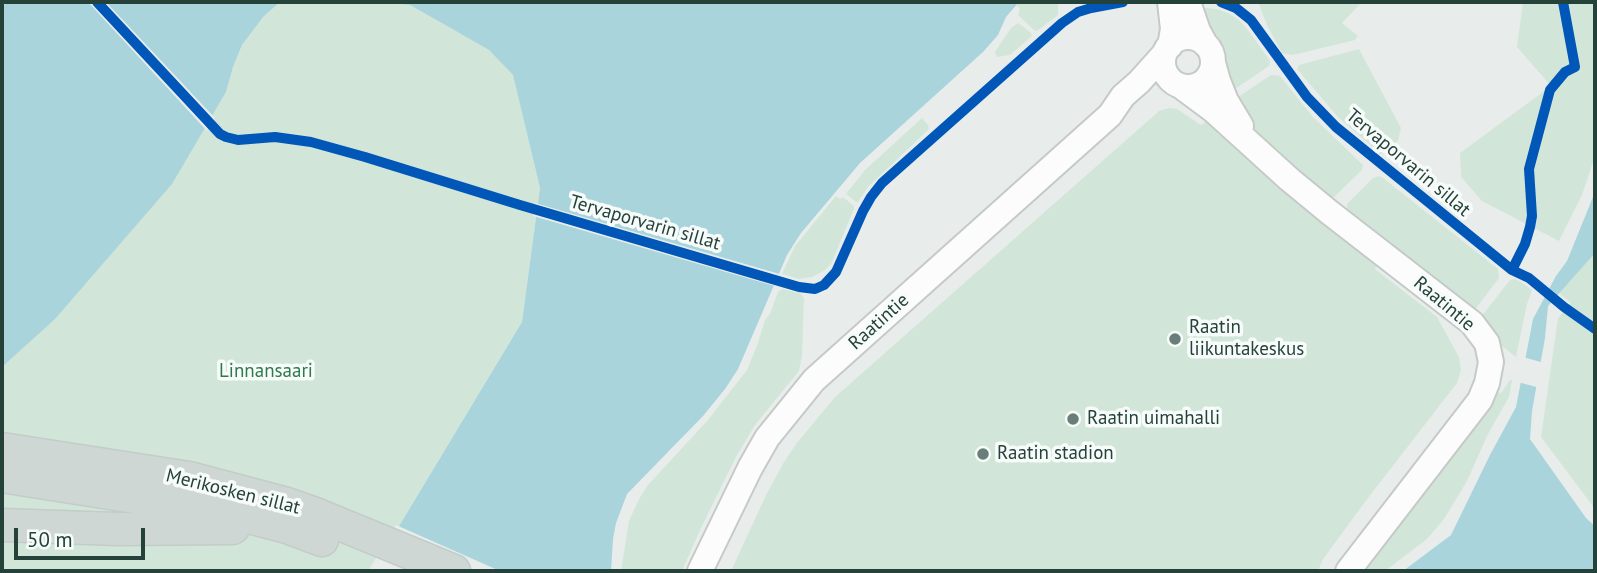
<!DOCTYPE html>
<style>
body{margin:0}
#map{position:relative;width:1597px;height:573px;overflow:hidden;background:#e8edeb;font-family:"PT Sans",sans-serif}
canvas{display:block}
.frame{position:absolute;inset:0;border:4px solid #24423a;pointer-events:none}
.scale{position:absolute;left:14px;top:528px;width:131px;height:32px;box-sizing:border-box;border:4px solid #24423a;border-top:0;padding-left:9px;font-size:21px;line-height:24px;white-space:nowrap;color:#24423a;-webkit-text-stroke:5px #f7fbf9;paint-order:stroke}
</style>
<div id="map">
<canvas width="1597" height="573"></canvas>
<div class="frame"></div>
<div class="scale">50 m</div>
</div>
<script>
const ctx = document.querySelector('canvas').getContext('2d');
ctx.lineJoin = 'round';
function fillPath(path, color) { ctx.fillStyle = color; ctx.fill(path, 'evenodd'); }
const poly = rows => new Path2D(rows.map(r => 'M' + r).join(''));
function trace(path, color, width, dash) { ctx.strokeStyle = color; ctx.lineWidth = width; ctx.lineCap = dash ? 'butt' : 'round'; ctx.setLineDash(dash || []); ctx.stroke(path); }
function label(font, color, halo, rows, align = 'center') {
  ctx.font = font + ' "PT Sans",sans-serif'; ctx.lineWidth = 7; ctx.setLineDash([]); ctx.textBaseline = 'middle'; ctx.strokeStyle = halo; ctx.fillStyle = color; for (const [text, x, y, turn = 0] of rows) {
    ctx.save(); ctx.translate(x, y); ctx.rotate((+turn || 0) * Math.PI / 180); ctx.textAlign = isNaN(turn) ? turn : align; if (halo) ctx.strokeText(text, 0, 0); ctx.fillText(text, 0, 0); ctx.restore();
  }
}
fillPath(poly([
 [280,2,379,2,410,5,489,50,513,75,540,188,522,322,372,571,2,571,2,367,55,318,169,187,226,92,233,67,242,45,264,16],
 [1019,2,1058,2,1058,15,1037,31,1034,30,1018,15,1020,9,1016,5],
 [1258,2,1362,2,1342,23,1358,36,1355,40,1293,55,1282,53,1267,25],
 [1523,2,1595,2,1595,156,1582,195,1559,241,1482,201,1461,177,1460,153,1551,86,1517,47],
 [1195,7,1217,9,1228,13,1239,20,1248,30,1270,61,1269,66,1229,93,1220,53],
 [1018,23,1030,32,1032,36,1010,55,997,57,995,52,1011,28],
 [1359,49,1401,128,1398,141,1381,154,1338,117,1297,69,1299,65],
 [1271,75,1280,76,1313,117,1363,165,1362,170,1334,197,1327,197,1253,131,1232,101],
 [1169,108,1177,109,1201,125,1212,117,1379,264,1375,269,1437,317,1459,357,1461,370,1457,383,1368,498,1323,559,1318,571,731,571,767,493,784,462,796,444,835,397,1150,119,1159,111],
 [922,118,928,125,929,129,868,187,858,202,856,202,846,194,865,170],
 [1379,176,1383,178,1498,269,1499,278,1474,311,1347,212,1347,204,1373,178],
 [836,196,840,199,843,197,854,206,854,209,831,264,825,270,812,277,799,279,782,274,795,246],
 [1595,253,1595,509,1541,437,1558,318,1571,303,1559,293],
 [1515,279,1524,284,1532,290,1527,304,1516,357,1497,342,1481,317,1510,280],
 [782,289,800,293,804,298,802,356,799,371,755,425,736,457,701,528,682,571,621,571,629,521,638,501,647,486,707,421,747,370,758,343,765,320,770,314,778,292],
 [1510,380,1512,380,1509,397,1488,434,1467,481,1444,519,1427,539,1385,571,1360,571,1495,392,1501,393]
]), '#d1e6d8');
fillPath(poly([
 [7,2,280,2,264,16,242,45,233,67,226,92,172,184,55,319,2,367,2,7],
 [379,2,1019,2,1006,17,998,35,983,52,860,163,801,233,787,255,738,369,725,389,703,416,627,494,616,523,613,539,611,571,372,571,522,322,540,188,513,75,489,50,410,5],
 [1595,192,1595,253,1548,306,1545,338,1532,411,1530,439,1586,518,1595,526,1595,571,1403,571,1451,535,1490,455,1516,407,1533,319,1556,276,1567,261]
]), '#a9d4db');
fillPath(poly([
 [88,2,106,2,215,118,207,131],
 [535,203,783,275,778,287,533,216],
 [1523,357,1544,363,1540,388,1518,382],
 [396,525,500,571,368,571]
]), '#e8edeb');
const minor = poly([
 [1188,2,1198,31,1205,44],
 '1163 62a25 25 0 1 1 50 0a25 25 0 1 1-50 0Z',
 [1170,46,1173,29,1170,2],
 [1213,63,1218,81,1226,101,1241,126],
 [1182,87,1213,110,1289,179,1329,212,1472,323,1487,343,1491,362,1487,383,1480,400,1348,571],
 [700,571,750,468,767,438,814,380,1110,115,1123,96,1139,82,1165,53]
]);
const major = poly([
 [2,449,189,478,287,504,313,513,454,571],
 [2,476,230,512,287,527,322,540],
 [2,525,117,529,233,528]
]);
trace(minor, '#c5cac8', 28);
trace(major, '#c3ccc9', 35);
trace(minor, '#fcfcfc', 24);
trace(major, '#cfd7d5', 32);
trace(poly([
 [97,2,220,134,226,137,238,140,275,137,311,142,365,157,520,205,799,287,815,289,824,285,836,272,863,211,871,197,882,183,1062,23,1078,12,1091,8,1123,2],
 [1221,2,1236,8,1251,20,1307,97,1336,127,1512,270,1529,278,1564,307,1595,329],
 [1512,270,1525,244,1530,227,1532,216,1529,169,1550,90,1565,72,1575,67,1563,2]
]), '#0057b8', 10);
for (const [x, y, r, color] of [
 [1175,339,7,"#697e78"],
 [1073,419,7,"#697e78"],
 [983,454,7,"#697e78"]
]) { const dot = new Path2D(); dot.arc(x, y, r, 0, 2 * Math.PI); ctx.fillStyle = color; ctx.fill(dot); trace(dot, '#f7fbf9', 2.5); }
label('19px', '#24423a', '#f7fbf9', [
 ["Tervaporvarin sillat",1408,163,40],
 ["Tervaporvarin sillat",645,223,16],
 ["Raatintie",1444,304,40],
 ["Raatintie",879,322,-42],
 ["Merikosken sillat",233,492,14]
]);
label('19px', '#24423a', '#f7fbf9', [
 ["Raatin",1189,328],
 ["liikuntakeskus",1189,350],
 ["Raatin uimahalli",1087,419],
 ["Raatin stadion",997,454]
], 'left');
label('19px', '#2d7a4b', '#f7fbf9', [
 ["Linnansaari",266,372]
]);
</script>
